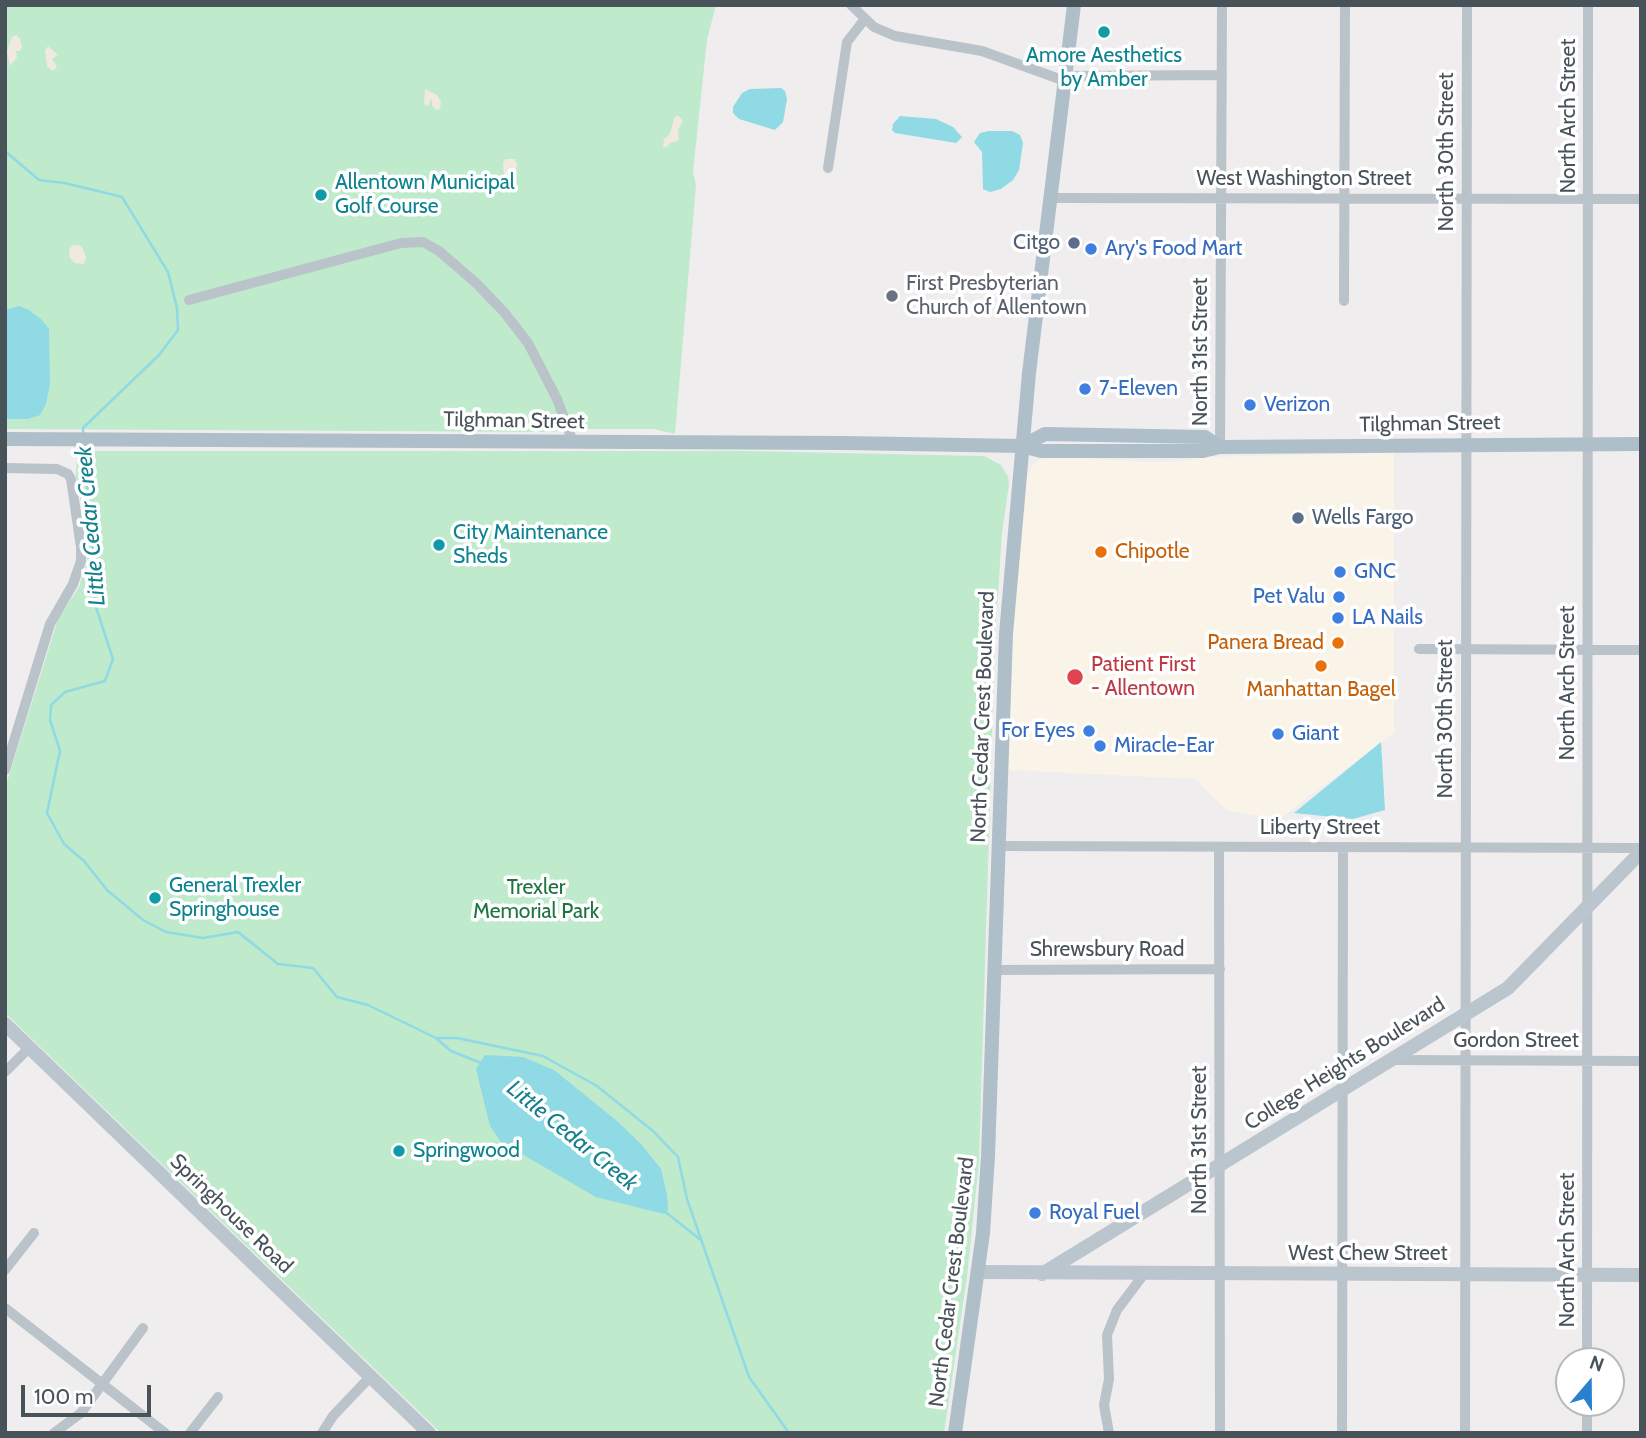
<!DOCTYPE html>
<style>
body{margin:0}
#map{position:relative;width:1646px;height:1438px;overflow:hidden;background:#f0edee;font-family:Cabin,sans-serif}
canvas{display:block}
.frame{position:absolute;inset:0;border:7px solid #475259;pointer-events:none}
.north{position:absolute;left:1555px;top:1347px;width:70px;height:70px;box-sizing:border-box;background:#fff;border:2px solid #b5babd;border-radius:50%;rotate:20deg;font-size:19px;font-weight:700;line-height:28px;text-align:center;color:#475259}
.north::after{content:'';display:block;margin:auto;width:24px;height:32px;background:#2880cf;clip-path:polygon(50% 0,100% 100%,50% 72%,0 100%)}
.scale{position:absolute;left:21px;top:1385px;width:130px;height:32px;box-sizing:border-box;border:4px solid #475259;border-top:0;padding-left:9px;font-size:21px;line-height:24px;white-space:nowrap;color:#475259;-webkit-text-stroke:5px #fff;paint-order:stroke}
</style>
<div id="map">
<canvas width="1646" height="1438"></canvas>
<div class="frame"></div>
<div class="north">N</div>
<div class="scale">100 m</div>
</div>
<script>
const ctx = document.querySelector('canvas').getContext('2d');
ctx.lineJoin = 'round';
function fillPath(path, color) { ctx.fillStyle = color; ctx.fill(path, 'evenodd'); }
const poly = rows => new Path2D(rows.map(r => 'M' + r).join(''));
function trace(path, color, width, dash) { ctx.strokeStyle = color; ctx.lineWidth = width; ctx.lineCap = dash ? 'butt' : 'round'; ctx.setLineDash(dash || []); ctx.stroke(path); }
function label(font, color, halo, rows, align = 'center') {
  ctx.font = font + ' Cabin,sans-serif'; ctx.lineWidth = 7; ctx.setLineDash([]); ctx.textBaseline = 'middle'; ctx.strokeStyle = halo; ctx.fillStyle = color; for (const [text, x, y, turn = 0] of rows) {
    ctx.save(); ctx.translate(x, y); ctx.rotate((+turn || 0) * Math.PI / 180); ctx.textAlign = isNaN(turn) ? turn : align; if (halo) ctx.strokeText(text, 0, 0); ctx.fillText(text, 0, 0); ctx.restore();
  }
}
fillPath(poly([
 [1394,453,1394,733,1278,820,1227,810,1195,779,1008,770,1015,585,1025,480,1033,465,1041,459,1052,456,1148,462,1186,461,1203,457]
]), '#faf3e7');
fillPath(poly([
 [5,5,716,5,707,40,693,172,696,185,675,434,654,429,581,429,551,432,5,429],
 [77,451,745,451,984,456,1001,465,1008,477,1009,484,1002,533,995,638,979,1162,967,1277,944,1433,441,1433,5,1013,5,788,58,619,79,587,87,561,88,543,76,476]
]), '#bfeacc');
fillPath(poly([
 [16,35,20,39,22,47,20,51,16,51,17,58,10,66,7,51,12,37],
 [48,46,58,55,52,59,57,67,53,71,47,67,45,51],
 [425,89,437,95,441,102,440,109,436,110,432,106,432,98,428,106,424,104],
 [678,115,683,121,678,130,679,140,670,143,667,147,663,147,664,139,670,134,674,118],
 [506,159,515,159,517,164,516,170,511,170,514,175,512,181,504,175,503,163],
 [72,245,78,245,82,247,86,257,84,264,75,263,70,258,69,250]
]), '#f0e9df');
fillPath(poly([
 [781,88,785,91,787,99,783,122,775,130,739,119,733,113,733,107,742,93,750,89],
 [900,116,936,119,953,127,962,137,956,143,895,133,892,130,893,124],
 [989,131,1012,131,1020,135,1023,143,1019,170,1013,180,1001,189,990,192,983,189,982,152,974,142,980,133],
 [19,306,29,310,42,320,49,329,50,384,46,404,40,415,28,419,11,419,5,418,5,310],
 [1381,742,1385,810,1353,819,1294,813],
 [485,1055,523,1057,554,1070,617,1121,641,1144,661,1169,667,1195,668,1210,664,1214,596,1197,501,1142,490,1126,476,1069]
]), '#8fdae4');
trace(poly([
 [5,151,39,180,65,183,122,197,168,272,177,308,178,330,159,355,83,428,83,434],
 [83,444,94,561,94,601,113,659,105,681,65,692,51,705,50,720,60,751,47,813,64,844,84,861,107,890,143,920,166,932,203,938,238,932,278,964,313,968,337,997,368,1005,436,1038,457,1038,543,1056,597,1086,653,1131,678,1157,687,1199,749,1377,789,1433],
 [436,1038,451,1051,481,1063],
 [663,1210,702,1241]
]), '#8fdae4', 2.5);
trace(poly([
 [851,5,874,27,895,36,982,51,1065,81],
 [1066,76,1222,75],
 [828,168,847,42,864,20],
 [1050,198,1641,199],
 [189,300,401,243,423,242,439,251,476,283,504,312,528,343,557,399,573,442],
 [1344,301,1345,5],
 [1220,447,1222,5],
 [5,468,57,469,68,474,71,479,81,547,81,561,73,584,50,624,5,770],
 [1419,649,1641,650],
 [999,846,1641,848],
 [1219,847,1220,1433],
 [994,970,1220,969],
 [1393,1060,1641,1061],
 [5,1072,29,1048],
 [5,1270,34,1233],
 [5,1308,165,1433],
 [1587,1361,1588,5],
 [54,1433,81,1413,143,1328],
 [190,1433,218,1397],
 [322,1433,333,1416,370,1377],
 [1109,1433,1104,1405,1109,1379,1107,1335,1117,1310,1144,1274],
 [1342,1433,1343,847],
 [1465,1433,1467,5],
 [1587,1433,1587,1403]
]), '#bac3c9', 10);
trace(poly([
 [5,1024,429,1433],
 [978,1272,1641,1275],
 [1042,1274,1508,988,1641,852]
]), '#bac5ce', 14);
trace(poly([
 [5,439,845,443,1022,446,1041,451,1203,451,1220,447,1641,444],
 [1022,446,1045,434,1205,437,1220,447],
 [955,1433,983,1233,988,1156,1006,634,1029,373,1074,5]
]), '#afbfca', 14);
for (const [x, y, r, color] of [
 [1104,32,7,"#0f9aa8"],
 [321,195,7,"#0f9aa8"],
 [1074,243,7,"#5c6f8a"],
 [1091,249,7,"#3f7fe0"],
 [892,296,7,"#6b7280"],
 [1085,389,7,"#3f7fe0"],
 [1250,405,7,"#3f7fe0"],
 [1298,518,7,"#5c6f8a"],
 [439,545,7,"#0f9aa8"],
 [1101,552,7,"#e8710a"],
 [1340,572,7,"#3f7fe0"],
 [1339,597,7,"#3f7fe0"],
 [1338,618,7,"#3f7fe0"],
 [1338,643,7,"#e8710a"],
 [1321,666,7,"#e8710a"],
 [1075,677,9,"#e0444e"],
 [1089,731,7,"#3f7fe0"],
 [1278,734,7,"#3f7fe0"],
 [1100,746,7,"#3f7fe0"],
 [155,898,7,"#0f9aa8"],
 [399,1151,7,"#0f9aa8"],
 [1035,1213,7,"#3f7fe0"]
]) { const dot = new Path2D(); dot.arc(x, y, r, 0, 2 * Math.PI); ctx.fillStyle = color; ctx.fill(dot); trace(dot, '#fff', 2.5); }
label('21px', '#0d838f', '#fff', [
 ["Amore Aesthetics",1104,56,"center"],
 ["by Amber",1104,80,"center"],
 ["Allentown Municipal",335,183],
 ["Golf Course",335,207],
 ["City Maintenance",453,533],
 ["Sheds",453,557],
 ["General Trexler",169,886],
 ["Springhouse",169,910],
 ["Springwood",413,1151]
], 'left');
label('21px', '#475259', '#fff', [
 ["North Arch Street",1569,116,-90],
 ["North 30th Street",1447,152,-90],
 ["West Washington Street",1304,179],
 ["North 31st Street",1201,352,-90],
 ["Tilghman Street",514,421,1],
 ["Tilghman Street",1430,424,-1],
 ["North Arch Street",1568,683,-90],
 ["North Cedar Crest Boulevard",983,717,-88],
 ["North 30th Street",1446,719,-90],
 ["Liberty Street",1320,828],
 ["Shrewsbury Road",1107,950],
 ["Gordon Street",1516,1041],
 ["College Heights Boulevard",1345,1064,-32],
 ["North 31st Street",1200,1140,-90],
 ["Springhouse Road",231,1214,44],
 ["North Arch Street",1568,1250,-90],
 ["West Chew Street",1368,1254],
 ["North Cedar Crest Boulevard",952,1282,-83]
]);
label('21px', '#4e5e75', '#fff', [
 ["Citgo",1060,243],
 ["Wells Fargo",1312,518,"left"]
], 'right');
label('21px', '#366cbe', '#fff', [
 ["Ary's Food Mart",1105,249],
 ["7-Eleven",1099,389],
 ["Verizon",1264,405],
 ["GNC",1354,572],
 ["Pet Valu",1325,597,"right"],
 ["LA Nails",1352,618],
 ["For Eyes",1075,731,"right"],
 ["Giant",1292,734],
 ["Miracle-Ear",1114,746],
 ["Royal Fuel",1049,1213]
], 'left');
label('21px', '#5b616d', '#fff', [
 ["First Presbyterian",906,284],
 ["Church of Allentown",906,308]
], 'left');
label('21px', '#c56008', '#fff', [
 ["Chipotle",1115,552],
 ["Panera Bread",1324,643,"right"],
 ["Manhattan Bagel",1321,690,"center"]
], 'left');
label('21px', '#be3a42', '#fff', [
 ["Patient First",1091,665],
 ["- Allentown",1091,689]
], 'left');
label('21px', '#1e7441', '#fff', [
 ["Trexler",536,888],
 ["Memorial Park",536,912]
]);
label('italic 23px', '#17808d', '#fff', [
 ["Little Cedar Creek",91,526,-95],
 ["Little Cedar Creek",572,1136,39]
]);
</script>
